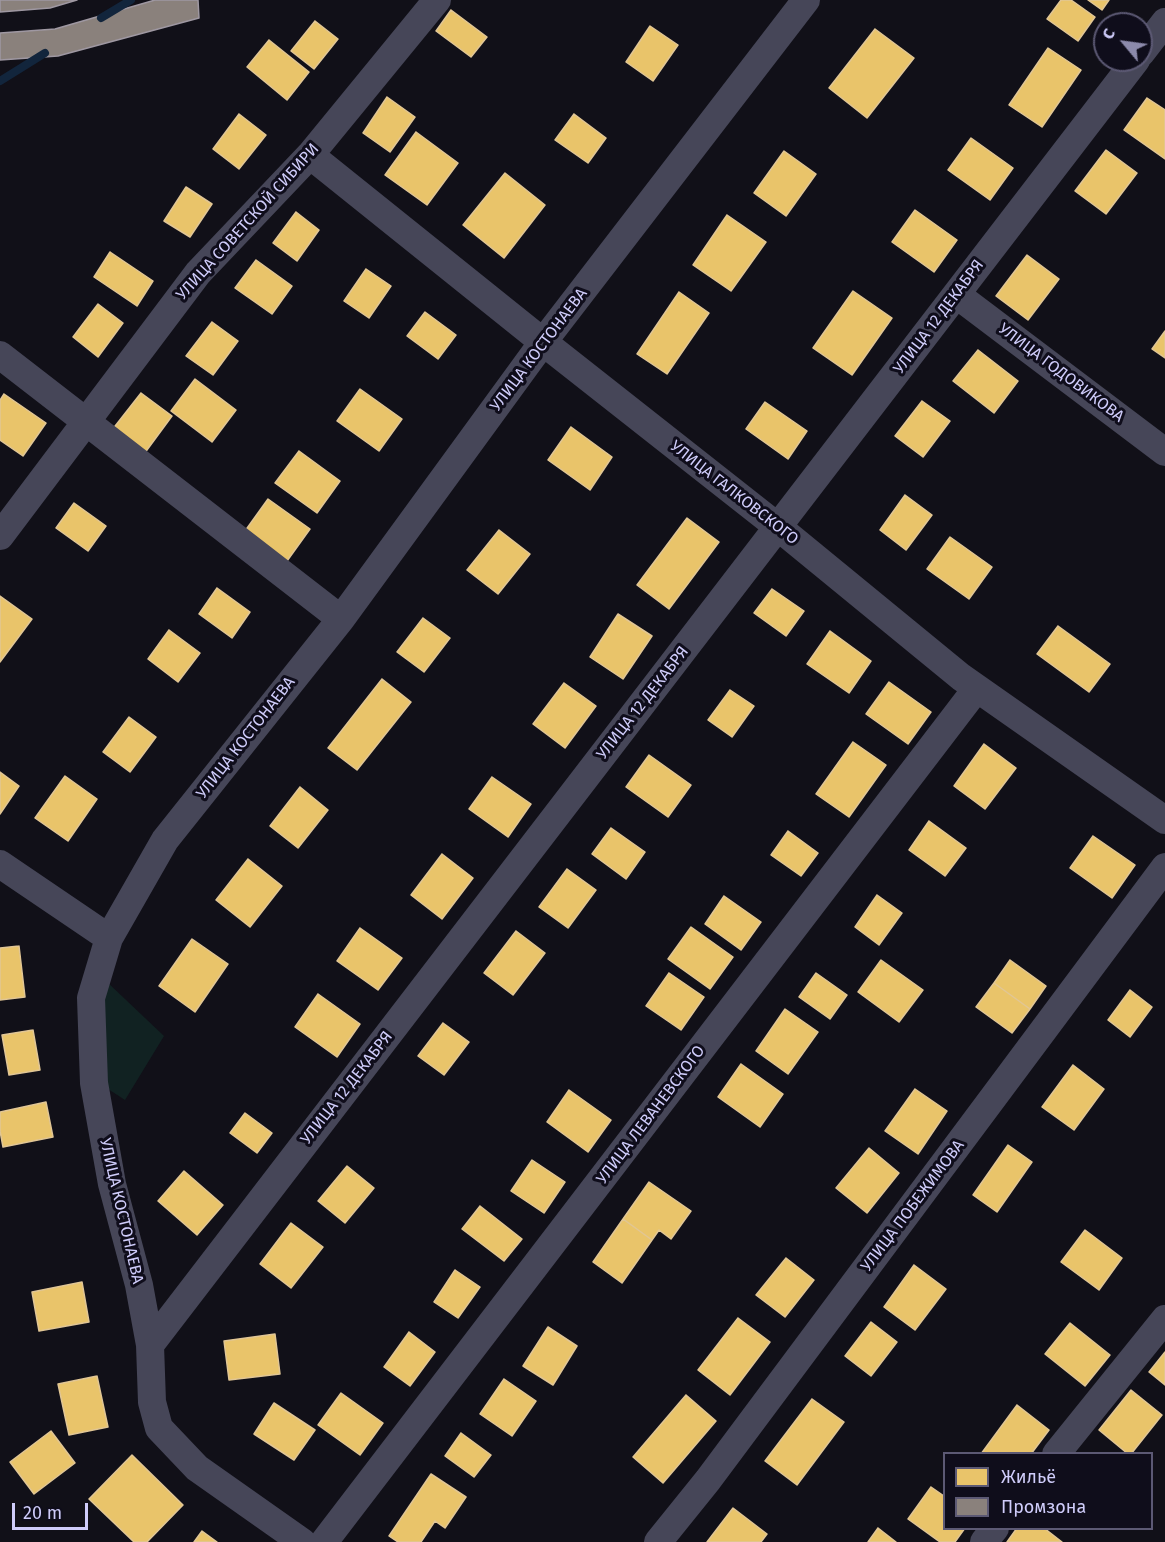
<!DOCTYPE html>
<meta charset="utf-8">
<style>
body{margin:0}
#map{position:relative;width:1165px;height:1542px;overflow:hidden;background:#111018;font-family:"Fira Sans",sans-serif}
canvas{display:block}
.legend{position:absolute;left:943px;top:1452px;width:210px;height:78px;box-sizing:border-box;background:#0f0d1b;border:2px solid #5c5974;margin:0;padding:8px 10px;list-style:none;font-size:18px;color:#cfccfa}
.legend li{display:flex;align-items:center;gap:12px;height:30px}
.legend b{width:30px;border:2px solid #5c5974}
.north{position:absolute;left:1093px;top:12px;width:60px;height:60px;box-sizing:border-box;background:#0f0d1b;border:2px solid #5c5974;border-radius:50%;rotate:299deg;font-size:16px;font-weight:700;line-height:24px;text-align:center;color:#cfccfa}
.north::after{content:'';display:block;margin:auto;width:21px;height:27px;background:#8c8aab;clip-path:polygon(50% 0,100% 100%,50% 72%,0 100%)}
.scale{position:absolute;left:12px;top:1503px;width:76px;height:27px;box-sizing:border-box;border:3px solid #cfccfa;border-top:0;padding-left:8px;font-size:18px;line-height:21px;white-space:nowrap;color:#cfccfa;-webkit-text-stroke:4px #0f0d1b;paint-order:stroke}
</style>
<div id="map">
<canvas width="1165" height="1542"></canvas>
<ul class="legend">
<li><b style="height:16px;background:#e9c46a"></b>Жильё</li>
<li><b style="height:16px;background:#8a817c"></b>Промзона</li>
</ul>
<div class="north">С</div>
<div class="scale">20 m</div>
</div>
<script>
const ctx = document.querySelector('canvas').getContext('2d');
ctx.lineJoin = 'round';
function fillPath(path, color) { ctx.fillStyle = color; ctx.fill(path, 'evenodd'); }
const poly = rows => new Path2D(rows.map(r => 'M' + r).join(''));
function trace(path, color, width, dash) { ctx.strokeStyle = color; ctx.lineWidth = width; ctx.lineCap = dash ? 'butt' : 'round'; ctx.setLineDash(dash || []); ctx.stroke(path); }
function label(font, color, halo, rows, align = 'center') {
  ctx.font = font + ' "Fira Sans",sans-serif'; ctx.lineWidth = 6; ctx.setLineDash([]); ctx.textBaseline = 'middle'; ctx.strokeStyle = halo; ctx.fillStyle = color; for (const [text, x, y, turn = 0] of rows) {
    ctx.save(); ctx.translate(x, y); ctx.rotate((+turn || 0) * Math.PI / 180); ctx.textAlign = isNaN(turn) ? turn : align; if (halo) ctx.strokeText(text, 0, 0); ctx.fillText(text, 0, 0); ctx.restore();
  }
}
fillPath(poly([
 [106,981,164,1036,125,1100,105,1087,100,1037]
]), '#122');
const homes = poly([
 [1061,0,1071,0,1095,17,1078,41,1047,19,1061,0],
 [1088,0,1109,0,1102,10,1088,0],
 [451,10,487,37,471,57,436,31,451,10],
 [315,21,338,39,314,69,291,51,315,21],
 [650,26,678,45,653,81,626,62,650,26],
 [875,29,914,58,867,118,829,88,875,29],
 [269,40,309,72,287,100,247,67,269,40],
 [1048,48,1081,70,1042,127,1009,105,1048,48],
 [387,97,415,117,390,152,363,133,387,97],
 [1147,98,1165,110,1165,159,1124,130,1147,98],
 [239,114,266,135,239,169,213,149,239,114],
 [574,114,606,138,588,163,555,140,574,114],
 [416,132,458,163,427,205,385,175,416,132],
 [971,138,1013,168,990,200,948,170,971,138],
 [1106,150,1137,173,1106,214,1075,191,1106,150],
 [784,151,816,174,786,216,754,193,784,151],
 [505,173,545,205,504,258,463,225,505,173],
 [186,187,212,204,190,237,164,221,186,187],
 [915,210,957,240,934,272,892,242,915,210],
 [296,212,319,230,297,261,273,243,296,212],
 [727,215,766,242,731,291,693,265,727,215],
 [110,252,153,281,137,306,94,277,110,252],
 [1027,255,1059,279,1028,320,996,296,1027,255],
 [256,260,292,286,272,314,235,288,256,260],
 [366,269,391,286,369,318,344,301,366,269],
 [853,291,892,318,852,375,813,348,853,291],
 [679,292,709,313,667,374,637,354,679,292],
 [98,304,123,323,98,357,73,337,98,304],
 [425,312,456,335,438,359,407,336,425,312],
 [212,322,238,341,213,375,186,356,212,322],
 [1165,331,1165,358,1152,349,1165,331],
 [978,350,1018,381,994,413,953,381,978,350],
 [195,379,236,410,212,442,171,411,195,379],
 [360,389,402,419,379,451,337,421,360,389],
 [141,393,172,416,144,454,112,430,141,393],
 [4,394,46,423,23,456,0,440,0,400,4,394],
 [922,401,950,421,923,457,895,436,922,401],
 [765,402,807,431,788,459,746,429,765,402],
 [571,427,612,457,590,490,548,460,571,427],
 [299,451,340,481,317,513,275,483,299,451],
 [905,495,932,515,906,550,880,530,905,495],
 [268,499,310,529,287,561,245,531,268,499],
 [74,503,106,526,88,551,56,528,74,503],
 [687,518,719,542,669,609,637,585,687,518],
 [499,530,530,554,498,594,467,570,499,530],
 [950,537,992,567,969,599,927,569,950,537],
 [217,588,250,612,232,638,199,614,217,588],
 [772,589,804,611,786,636,754,613,772,589],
 [0,596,32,619,0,662,0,596],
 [618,614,652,636,623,679,590,657,618,614],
 [423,618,450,638,424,672,397,652,423,618],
 [1058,626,1110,664,1089,692,1037,654,1058,626],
 [169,630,200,653,178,682,148,659,169,630],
 [830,631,871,661,849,693,807,664,830,631],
 [382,679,411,702,357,770,328,748,382,679],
 [889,682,931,712,908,744,866,714,889,682],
 [564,683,596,706,565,748,533,724,564,683],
 [730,690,754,706,732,737,708,720,730,690],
 [129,717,156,737,130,772,103,752,129,717],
 [853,742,886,765,849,817,816,794,853,742],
 [984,744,1016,768,985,809,954,786,984,744],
 [649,755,691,785,668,817,626,787,649,755],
 [0,772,19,786,0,814,0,772],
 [65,776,97,799,68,841,35,818,65,776],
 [492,777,531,804,508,837,469,809,492,777],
 [300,787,328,810,298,848,270,826,300,787],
 [929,821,966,848,945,876,909,850,929,821],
 [611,828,645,852,626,879,592,854,611,828],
 [788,831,818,853,801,876,771,855,788,831],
 [1093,836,1135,865,1112,898,1070,868,1093,836],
 [442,854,473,878,442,919,411,895,442,854],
 [248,859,282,886,250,927,216,900,248,859],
 [567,869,596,890,568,928,539,907,567,869],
 [877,895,902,913,879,945,855,927,877,895],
 [724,896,761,922,741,950,705,924,724,896],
 [691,927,733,957,710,989,668,959,691,927],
 [360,928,402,958,378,990,337,961,360,928],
 [516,931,545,953,513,995,484,973,516,931],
 [192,939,228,964,195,1012,159,986,192,939],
 [19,946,25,997,0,1000,0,948,19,946],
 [881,960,923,990,899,1022,858,992,881,960],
 [1010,960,1046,986,1030,1009,994,983,1010,960],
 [669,973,704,997,681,1030,646,1006,669,973],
 [816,973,847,995,830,1019,799,997,816,973],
 [994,983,1030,1009,1012,1033,976,1007,994,983],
 [1130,990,1152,1007,1130,1037,1108,1020,1130,990],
 [318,994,360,1024,337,1057,295,1027,318,994],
 [785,1009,818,1032,788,1074,756,1051,785,1009],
 [443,1023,469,1042,444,1075,418,1056,443,1023],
 [33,1030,40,1070,9,1075,2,1035,33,1030],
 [741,1064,783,1094,760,1127,718,1097,741,1064],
 [1073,1065,1104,1089,1074,1130,1042,1107,1073,1065],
 [915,1089,947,1111,918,1154,885,1131,915,1089],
 [569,1090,611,1120,588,1152,547,1122,569,1090],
 [46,1102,53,1137,3,1147,0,1131,0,1112,46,1102],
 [245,1113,272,1133,257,1153,230,1133,245,1113],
 [1008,1145,1032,1162,997,1212,973,1195,1008,1145],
 [869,1148,899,1173,867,1213,836,1188,869,1148],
 [532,1160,565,1182,544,1213,511,1191,532,1160],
 [347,1166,374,1188,345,1223,318,1201,347,1166],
 [184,1171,223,1205,197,1235,158,1201,184,1171],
 [649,1182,691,1211,671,1239,659,1230,652,1240,623,1219,649,1182],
 [480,1206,522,1239,504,1261,462,1229,480,1206],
 [623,1219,652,1240,622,1283,593,1262,623,1219],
 [291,1223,323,1247,291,1288,260,1264,291,1223],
 [1085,1230,1122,1258,1099,1290,1061,1262,1085,1230],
 [786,1258,814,1280,785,1317,756,1295,786,1258],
 [914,1265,946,1289,915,1330,884,1307,914,1265],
 [455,1270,480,1287,458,1318,434,1302,455,1270],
 [82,1282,89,1322,39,1331,32,1292,82,1282],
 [738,1318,770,1342,730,1395,698,1370,738,1318],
 [871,1322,897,1342,871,1376,845,1356,871,1322],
 [1070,1323,1110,1355,1085,1386,1045,1354,1070,1323],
 [548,1327,577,1346,553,1385,523,1366,548,1327],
 [409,1332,435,1352,410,1386,384,1367,409,1332],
 [275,1334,280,1374,229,1380,224,1341,275,1334],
 [1165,1352,1165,1385,1149,1372,1165,1352],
 [97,1376,108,1427,69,1435,58,1384,97,1376],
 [504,1379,536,1401,512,1436,480,1414,504,1379],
 [1131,1390,1162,1415,1131,1454,1128,1454,1099,1430,1131,1390],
 [341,1393,383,1423,360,1455,318,1425,341,1393],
 [686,1395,716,1421,663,1483,633,1457,686,1395],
 [812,1399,844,1422,797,1485,765,1461,812,1399],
 [274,1403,315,1430,294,1460,254,1434,274,1403],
 [1017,1405,1049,1430,1031,1454,981,1454,1017,1405],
 [51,1431,75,1463,34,1494,10,1462,51,1431],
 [461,1433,491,1455,474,1477,445,1456,461,1433],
 [132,1455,183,1505,147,1542,134,1542,89,1499,132,1455],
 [431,1474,466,1497,445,1528,435,1521,421,1542,398,1542,389,1536,431,1474],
 [931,1487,944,1496,944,1528,965,1528,955,1542,940,1542,908,1519,931,1487],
 [733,1508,767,1534,761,1542,707,1542,733,1508],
 [878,1528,896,1542,868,1542,878,1528],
 [1017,1528,1044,1528,1062,1542,1007,1542,1017,1528],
 [202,1531,217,1542,194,1542,202,1531]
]);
fillPath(homes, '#e9c46a');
trace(homes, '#e1c695', 1.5);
const industry = poly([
 [0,0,77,0,50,8,0,12,0,0],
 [155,0,198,0,199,18,58,56,0,60,0,33,55,29,155,0]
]);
fillPath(industry, '#8a817c');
trace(industry, '#9f98a2', 1.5);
trace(poly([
 [101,18,131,0],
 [0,81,45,53]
]), '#12253c', 8);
trace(poly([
 [1141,53,1165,22],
 [310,155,543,342,778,527,961,677,1165,820],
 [957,295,1165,452],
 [0,355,341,619],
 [0,536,198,273,310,155,437,0],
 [0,864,109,938],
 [150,1345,1136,60],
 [1056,1454,1165,1319],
 [302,1542,197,1468,159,1428,152,1402,150,1345,139,1285,112,1184,94,1083,91,998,109,938,165,840,341,619,543,342,806,0],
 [324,1542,977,688],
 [658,1542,708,1480,1165,867],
 [984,1542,995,1528]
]), '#464658', 28);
label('16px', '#cfccfa', '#0f0d1b', [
 ["УЛИЦА СОВЕТСКОЙ СИБИРИ",248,222,-48],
 ["УЛИЦА 12 ДЕКАБРЯ",939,317,-53],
 ["УЛИЦА КОСТОНАЕВА",539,350,-53],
 ["УЛИЦА ГОДОВИКОВА",1061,373,37],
 ["УЛИЦА ГАЛКОВСКОГО",734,493,38],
 ["УЛИЦА 12 ДЕКАБРЯ",643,703,-52],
 ["УЛИЦА КОСТОНАЕВА",246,738,-52],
 ["УЛИЦА 12 ДЕКАБРЯ",347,1088,-52],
 ["УЛИЦА ЛЕВАНЕВСКОГО",651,1115,-53],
 ["УЛИЦА ПОБЕЖИМОВА",913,1206,-53],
 ["УЛИЦА КОСТОНАЕВА",121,1211,77]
]);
</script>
